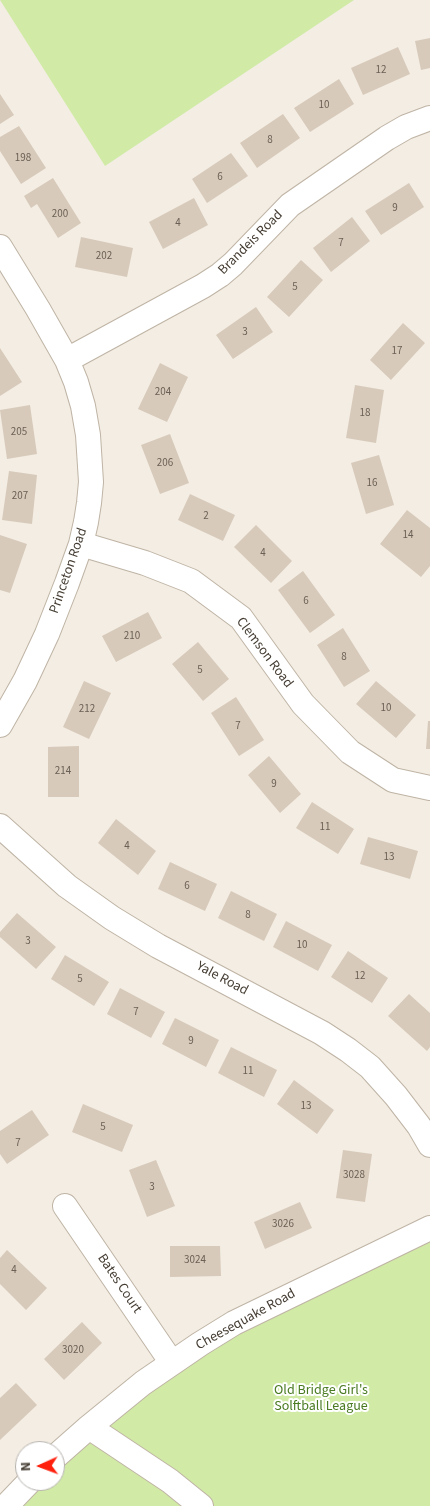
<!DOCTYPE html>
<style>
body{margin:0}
#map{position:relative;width:430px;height:1506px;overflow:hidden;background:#f3ede3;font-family:"Source Sans 3",sans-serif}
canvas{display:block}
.north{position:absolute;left:15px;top:1441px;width:50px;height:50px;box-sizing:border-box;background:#fff;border:1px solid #b5b1ad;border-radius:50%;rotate:268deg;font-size:14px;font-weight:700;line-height:20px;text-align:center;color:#453d33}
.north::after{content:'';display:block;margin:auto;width:18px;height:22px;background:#ff210e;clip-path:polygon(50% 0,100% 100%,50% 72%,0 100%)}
</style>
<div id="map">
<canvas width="430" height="1506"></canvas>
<div class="north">N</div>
</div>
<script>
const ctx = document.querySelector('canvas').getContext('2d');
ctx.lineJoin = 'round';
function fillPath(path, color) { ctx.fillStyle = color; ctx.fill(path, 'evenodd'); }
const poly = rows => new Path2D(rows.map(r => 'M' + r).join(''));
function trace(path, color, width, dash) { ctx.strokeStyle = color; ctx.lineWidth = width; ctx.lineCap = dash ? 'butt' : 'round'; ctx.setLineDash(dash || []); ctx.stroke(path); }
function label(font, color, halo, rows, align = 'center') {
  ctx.font = font + ' "Source Sans 3",sans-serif'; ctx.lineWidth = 4; ctx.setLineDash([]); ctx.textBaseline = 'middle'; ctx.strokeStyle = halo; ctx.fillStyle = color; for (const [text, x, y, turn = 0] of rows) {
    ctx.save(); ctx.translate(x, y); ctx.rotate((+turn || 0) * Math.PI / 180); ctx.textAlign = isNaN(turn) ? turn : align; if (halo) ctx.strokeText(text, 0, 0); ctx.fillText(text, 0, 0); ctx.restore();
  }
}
fillPath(poly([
 [0,0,354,0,105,166],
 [430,1228,430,1506,6,1506,30,1481,55,1481,55,1457,143,1383]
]), '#d1eba7');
fillPath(poly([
 [430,38,430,68,421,70,415,41],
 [398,47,410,74,363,95,351,68],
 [339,79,354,104,310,132,294,108],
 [0,94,14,115,0,124],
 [283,114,300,138,257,168,240,143],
 [19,126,46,168,21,184,0,151,0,137],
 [231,153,248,176,207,203,192,179],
 [53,178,81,223,58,238,37,204,31,208,24,196],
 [409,183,424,207,381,235,365,211],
 [194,198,208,225,163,249,149,222],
 [352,217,370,241,331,272,313,248],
 [81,237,133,248,127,277,75,267],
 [301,260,323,280,289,317,267,297],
 [256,307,273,332,233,359,216,335],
 [403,323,425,343,391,380,370,360],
 [0,348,22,382,0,396],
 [160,363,188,377,167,422,138,409],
 [355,385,384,390,376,443,346,438],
 [30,405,37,454,7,459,0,410],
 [170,434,189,483,160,494,141,445],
 [379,455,394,505,366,514,351,463],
 [9,471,37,475,32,524,2,520],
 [190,494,235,515,223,541,178,520],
 [407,510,430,528,430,566,421,577,380,544],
 [256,525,292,561,271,583,234,547],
 [0,535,27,544,10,593,0,590],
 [303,571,335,615,310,633,278,590],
 [148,612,162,638,116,662,102,636],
 [343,628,370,671,344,687,317,645],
 [198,642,229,679,203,701,172,664],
 [84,681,111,693,89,739,63,727],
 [376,681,416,715,396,738,356,704],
 [236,697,264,740,239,756,211,713],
 [428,721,430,721,430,749,426,749],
 [79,746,79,797,48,797,48,747],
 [269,756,301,794,280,813,248,775],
 [312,802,354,829,338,854,296,828],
 [116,819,156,851,138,875,98,843],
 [368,837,418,851,410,879,360,864],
 [170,862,217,884,205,911,158,889],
 [231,891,277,914,264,941,218,918],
 [17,913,56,947,36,969,0,937,0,932],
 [286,921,332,945,318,971,273,947],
 [348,951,388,978,372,1003,331,977],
 [65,955,109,982,94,1006,51,979],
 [120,988,165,1012,151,1038,107,1014],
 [409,994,430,1013,430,1047,427,1051,388,1016],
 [175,1018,219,1040,206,1067,162,1044],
 [231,1047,277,1070,264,1097,218,1073],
 [294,1080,334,1110,317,1134,277,1104],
 [83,1104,133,1125,122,1152,72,1132],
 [32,1110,49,1135,7,1164,0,1154,0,1131],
 [343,1150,372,1154,365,1202,336,1198],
 [156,1160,175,1206,147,1217,129,1170],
 [300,1202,312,1228,265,1249,254,1222],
 [170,1246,220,1246,221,1276,170,1277],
 [7,1250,47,1288,26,1310,0,1284,0,1258],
 [82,1322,102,1343,64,1380,44,1359],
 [16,1383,37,1405,0,1440,0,1398]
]), '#d8caba');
const minor = poly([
 [0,247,38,309,67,360,76,382,83,406,88,435,91,482,89,503,86,522,81,544,67,583,47,634,25,681,0,725],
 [67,360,203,286,220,275,233,264,290,205,387,138,406,127,430,118],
 [81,544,145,563,191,581,241,618,303,704,350,752,393,780,430,788],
 [0,826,67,886,112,918,158,946,322,1033,348,1050,370,1067,396,1096,419,1126,430,1145],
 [65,1206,172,1363],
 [89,1427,170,1481,201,1506],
 [55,1457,89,1427,143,1383,200,1344,234,1323,430,1228],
 [6,1506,30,1481]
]);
trace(minor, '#bfb4a5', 26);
trace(minor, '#fff', 24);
label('11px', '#6a6055', null, [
 ["12",381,71],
 ["10",324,106],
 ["8",270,141],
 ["198",23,159],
 ["6",220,178],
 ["9",395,209],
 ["200",60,215],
 ["4",178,224],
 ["7",341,244],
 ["202",104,257],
 ["5",295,288],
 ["3",245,333],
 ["17",397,352],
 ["204",163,393],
 ["18",365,414],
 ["205",19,433],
 ["206",165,464],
 ["16",372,484],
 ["207",20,497],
 ["2",206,517],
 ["14",408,536],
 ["4",263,554],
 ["6",306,602],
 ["210",132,637],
 ["8",344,658],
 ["5",200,671],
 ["10",386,709],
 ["212",87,710],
 ["7",238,727],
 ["214",63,772],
 ["9",274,785],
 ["11",325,828],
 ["4",127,847],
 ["13",389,858],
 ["6",187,887],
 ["8",248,916],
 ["3",28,942],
 ["10",302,946],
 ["12",360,977],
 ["5",80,980],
 ["7",136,1013],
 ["9",191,1042],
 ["11",248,1072],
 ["13",306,1107],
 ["5",103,1128],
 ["7",18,1144],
 ["3028",354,1176],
 ["3",152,1188],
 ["3026",283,1225],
 ["3024",195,1261],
 ["4",14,1271],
 ["3020",73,1351]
]);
label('14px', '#453d33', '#fff', [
 ["Brandeis Road",251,243,-45],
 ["Princeton Road",69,571,-71],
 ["Clemson Road",264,653,53],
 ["Yale Road",222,979,28],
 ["Bates Court",119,1284,56],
 ["Cheesequake Road",246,1320,-29]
]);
label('14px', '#4a7b22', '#fff', [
 ["Old Bridge Girl's",321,1391],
 ["Solftball League",321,1407]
]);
</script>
